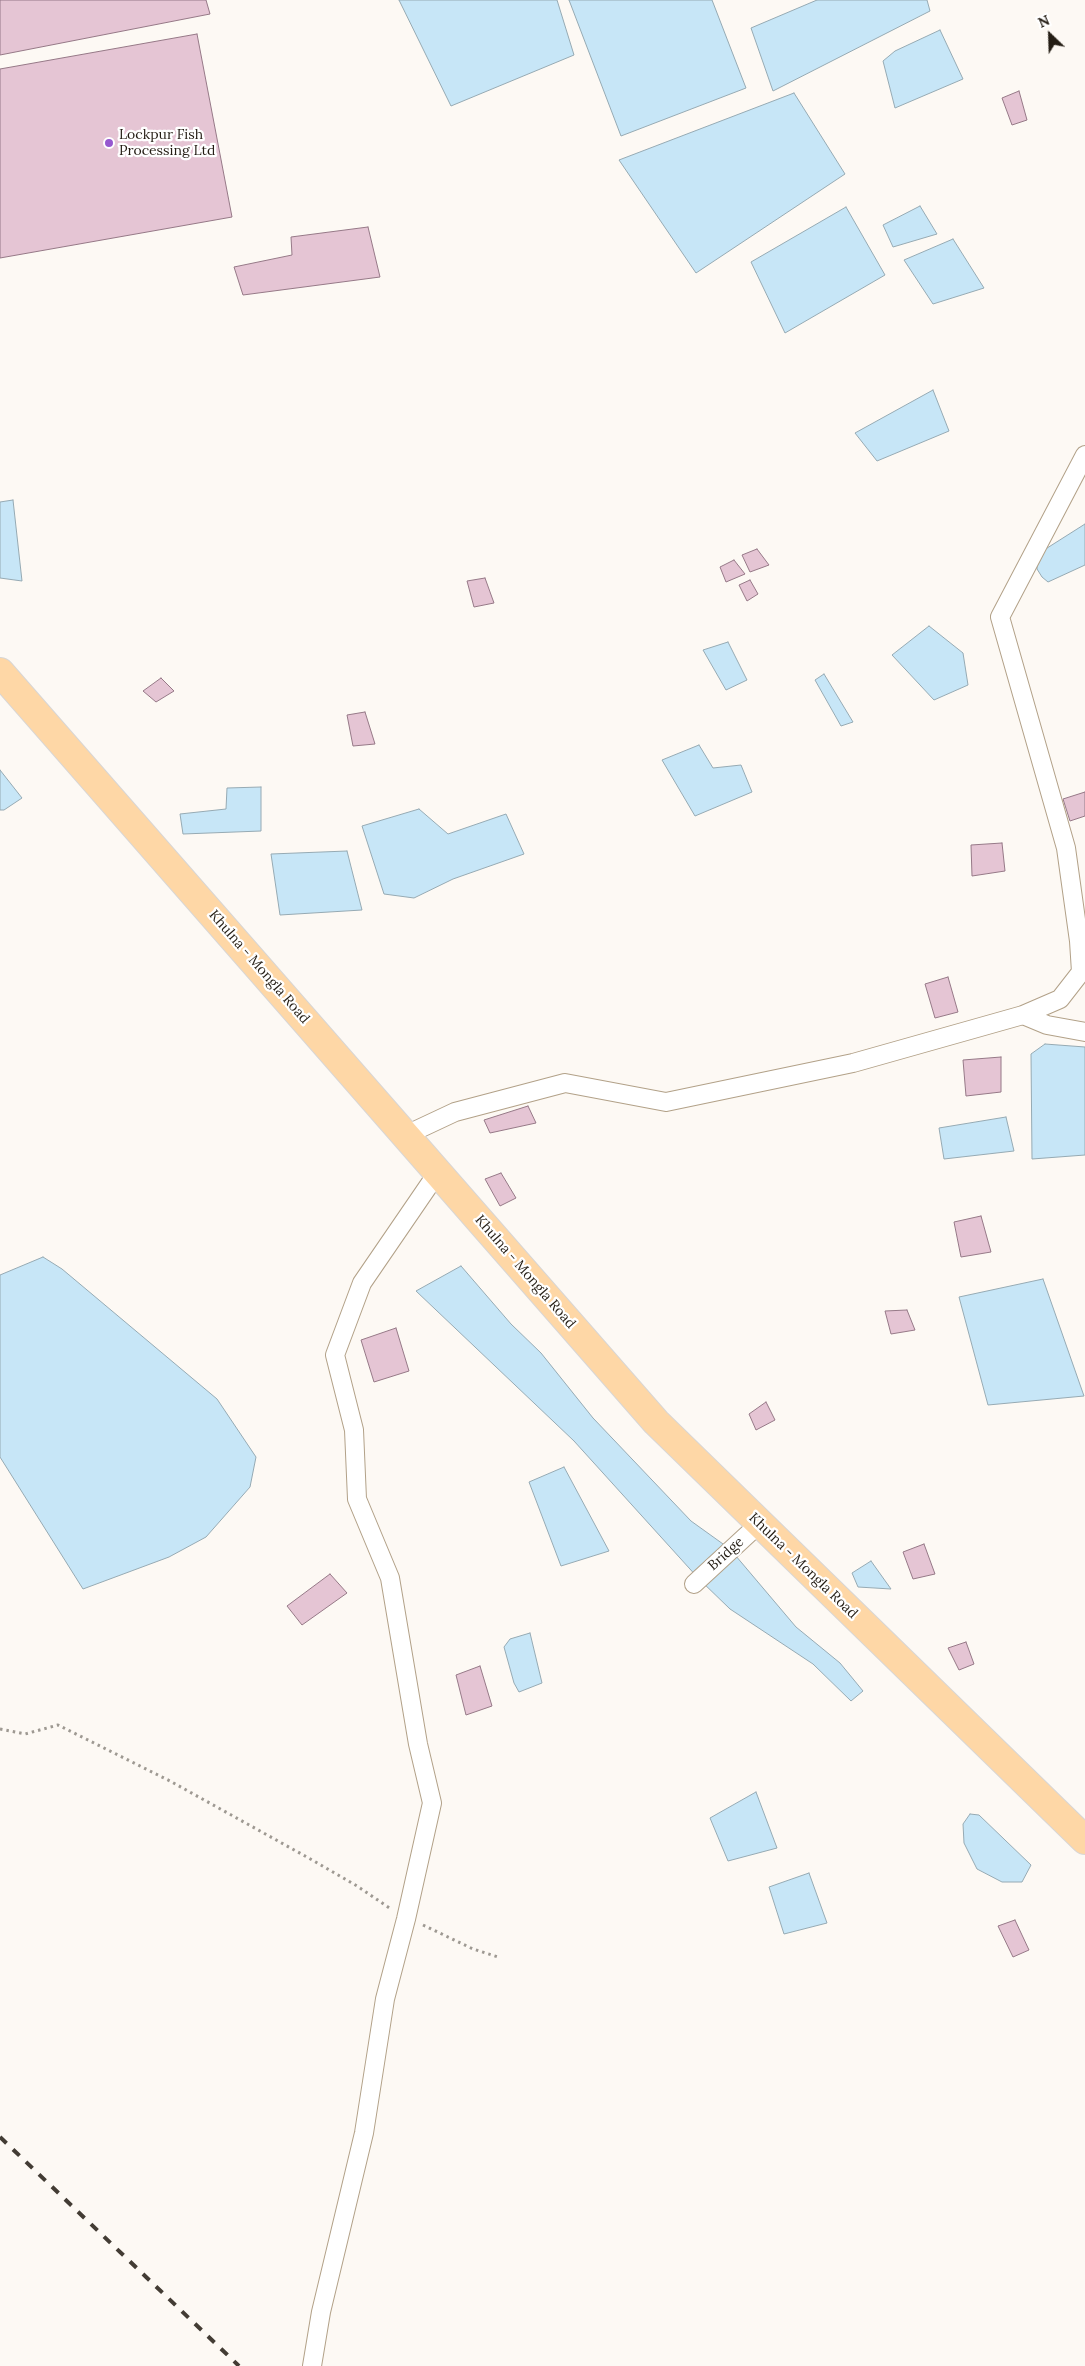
<!DOCTYPE html>
<style>
body{margin:0}
#map{position:relative;width:1085px;height:2366px;overflow:hidden;background:#fdf9f4;font-family:Lora,serif}
canvas{display:block}
.north{position:absolute;left:1025px;top:10px;width:50px;height:50px;-webkit-text-stroke:4px #fff;paint-order:stroke;rotate:336deg;font-size:14px;font-weight:700;line-height:20px;text-align:center;color:#241d14}
.north::after{content:'';display:block;margin:auto;width:18px;height:22px;background:#241d14;clip-path:polygon(50% 0,100% 100%,50% 72%,0 100%)}
</style>
<div id="map">
<canvas width="1085" height="2366"></canvas>
<div class="north">N</div>
</div>
<script>
const ctx = document.querySelector('canvas').getContext('2d');
ctx.lineJoin = 'round';
function fillPath(path, color) { ctx.fillStyle = color; ctx.fill(path, 'evenodd'); }
const poly = rows => new Path2D(rows.map(r => 'M' + r).join(''));
function trace(path, color, width, dash) { ctx.strokeStyle = color; ctx.lineWidth = width; ctx.lineCap = dash ? 'butt' : 'round'; ctx.setLineDash(dash || []); ctx.stroke(path); }
function label(font, color, halo, rows, align = 'center') {
  ctx.font = font + ' Lora,serif'; ctx.lineWidth = 4.5; ctx.setLineDash([]); ctx.textBaseline = 'middle'; ctx.strokeStyle = halo; ctx.fillStyle = color; for (const [text, x, y, turn = 0] of rows) {
    ctx.save(); ctx.translate(x, y); ctx.rotate((+turn || 0) * Math.PI / 180); ctx.textAlign = isNaN(turn) ? turn : align; if (halo) ctx.strokeText(text, 0, 0); ctx.fillText(text, 0, 0); ctx.restore();
  }
}
const water = poly([
 [399,0,557,0,574,55,451,106,399,0],
 [569,0,712,0,746,88,621,136,569,0],
 [817,0,927,0,930,11,773,91,751,28,817,0],
 [940,30,963,79,895,108,883,61,895,51,940,30],
 [794,93,845,174,696,273,619,160,794,93],
 [920,206,937,234,893,247,883,225,920,206],
 [846,207,885,275,785,333,751,262,846,207],
 [953,239,984,288,933,304,904,260,953,239],
 [933,390,949,431,877,461,855,433,933,390],
 [13,500,22,581,0,578,0,502,13,500],
 [1085,524,1085,565,1048,582,1042,577,1037,569,1037,561,1044,550,1085,524],
 [929,626,963,653,968,685,934,700,892,655,929,626],
 [728,642,747,680,726,690,703,650,728,642],
 [824,674,853,722,841,726,815,680,824,674],
 [699,745,713,768,741,765,752,792,695,816,662,760,699,745],
 [0,770,22,798,4,810,0,810,0,770],
 [261,787,261,831,183,834,180,814,226,809,227,788,261,787],
 [419,809,448,834,506,814,524,854,453,879,414,898,384,894,362,826,419,809],
 [347,851,362,910,280,915,271,854,347,851],
 [1045,1044,1085,1047,1085,1155,1032,1159,1031,1054,1045,1044],
 [1006,1117,1014,1151,944,1159,939,1128,1006,1117],
 [43,1257,62,1269,217,1399,256,1457,250,1487,206,1537,169,1557,83,1589,0,1457,0,1275,43,1257],
 [461,1266,511,1324,541,1353,593,1418,691,1521,730,1549,796,1627,840,1663,863,1691,851,1701,813,1664,730,1609,699,1579,574,1441,416,1291,461,1266],
 [1043,1279,1084,1396,988,1405,959,1297,1043,1279],
 [564,1467,609,1551,561,1566,529,1482,564,1467],
 [871,1561,891,1589,858,1587,852,1573,871,1561],
 [530,1633,542,1683,519,1692,514,1683,504,1647,510,1639,530,1633],
 [756,1792,777,1848,728,1861,710,1818,756,1792],
 [970,1814,979,1815,1031,1865,1022,1882,1002,1882,977,1869,964,1843,963,1824,970,1814],
 [809,1873,827,1923,784,1934,769,1887,809,1873]
]);
fillPath(water, '#c7e6f7');
trace(water, '#96aab3', 1);
const building = poly([
 [0,0,206,0,210,14,0,55,0,0],
 [197,34,232,217,0,258,0,69,197,34],
 [1019,91,1027,120,1012,125,1002,98,1019,91],
 [368,227,380,277,243,295,234,267,292,255,291,237,368,227],
 [757,549,769,565,750,572,742,555,757,549],
 [734,560,745,574,726,582,720,567,734,560],
 [485,578,494,603,474,607,467,581,485,578],
 [750,580,758,594,747,601,739,585,750,580],
 [161,678,174,691,156,702,143,691,161,678],
 [365,712,375,744,353,746,347,715,365,712],
 [1085,792,1085,816,1070,821,1063,799,1085,792],
 [1002,843,1005,871,972,876,971,845,1002,843],
 [948,977,958,1012,935,1018,925,984,948,977],
 [1001,1057,1001,1092,966,1096,963,1060,1001,1057],
 [528,1106,536,1123,490,1133,484,1120,528,1106],
 [501,1173,516,1198,500,1206,485,1179,501,1173],
 [981,1216,991,1252,961,1257,954,1222,981,1216],
 [907,1310,915,1330,891,1334,885,1311,907,1310],
 [396,1328,409,1371,374,1382,361,1340,396,1328],
 [766,1402,775,1420,756,1430,749,1414,766,1402],
 [924,1544,935,1574,913,1579,903,1552,924,1544],
 [330,1574,347,1593,302,1625,287,1606,330,1574],
 [966,1642,974,1664,959,1670,948,1648,966,1642],
 [480,1666,492,1706,466,1715,456,1675,480,1666],
 [1015,1920,1029,1950,1013,1957,998,1926,1015,1920]
]);
fillPath(building, '#e5c5d4');
trace(building, '#967987', 1);
const minor = poly([
 [1085,455,1000,617,1066,848,1079,941,1081,972,1060,999,1023,1015,1047,1025,1085,1032],
 [406,1135,455,1112,565,1083,666,1102,853,1063,1023,1015],
 [694,1584,759,1524],
 [312,2366,321,2312,364,2133,385,1999,406,1919,432,1803,418,1744,390,1578,357,1499,354,1430,335,1355,362,1283,438,1172]
]);
const trunk = poly([
 [0,672,656,1422,1085,1840]
]);
trace(minor, '#b2a188', 20);
trace(trunk, '#d8d6d5', 30);
trace(poly([
 [0,1729,25,1734,58,1725,170,1781,314,1861,357,1886,391,1909],
 [423,1925,473,1949,498,1957]
]), '#9e9992', 3, [2.5, 4]);
trace(minor, '#fff', 18);
trace(trunk, '#fed7a6', 28);
trace(poly([
 [0,2137,239,2366]
]), '#433c34', 4, [9, 9]);
for (const [x, y, r, color] of [
 [109,143,5,"#9658cf"]
]) { const dot = new Path2D(); dot.arc(x, y, r, 0, 2 * Math.PI); ctx.fillStyle = color; ctx.fill(dot); trace(dot, '#fff', 2); }
label('14px', '#241d14', '#fff', [
 ["Lockpur Fish",119,135],
 ["Processing Ltd",119,151]
], 'left');
label('14px', '#241d14', '#fff', [
 ["Khulna - Mongla Road",259,967,49],
 ["Khulna - Mongla Road",525,1272,49],
 ["Bridge",726,1554,-42],
 ["Khulna - Mongla Road",803,1566,44]
]);
</script>
